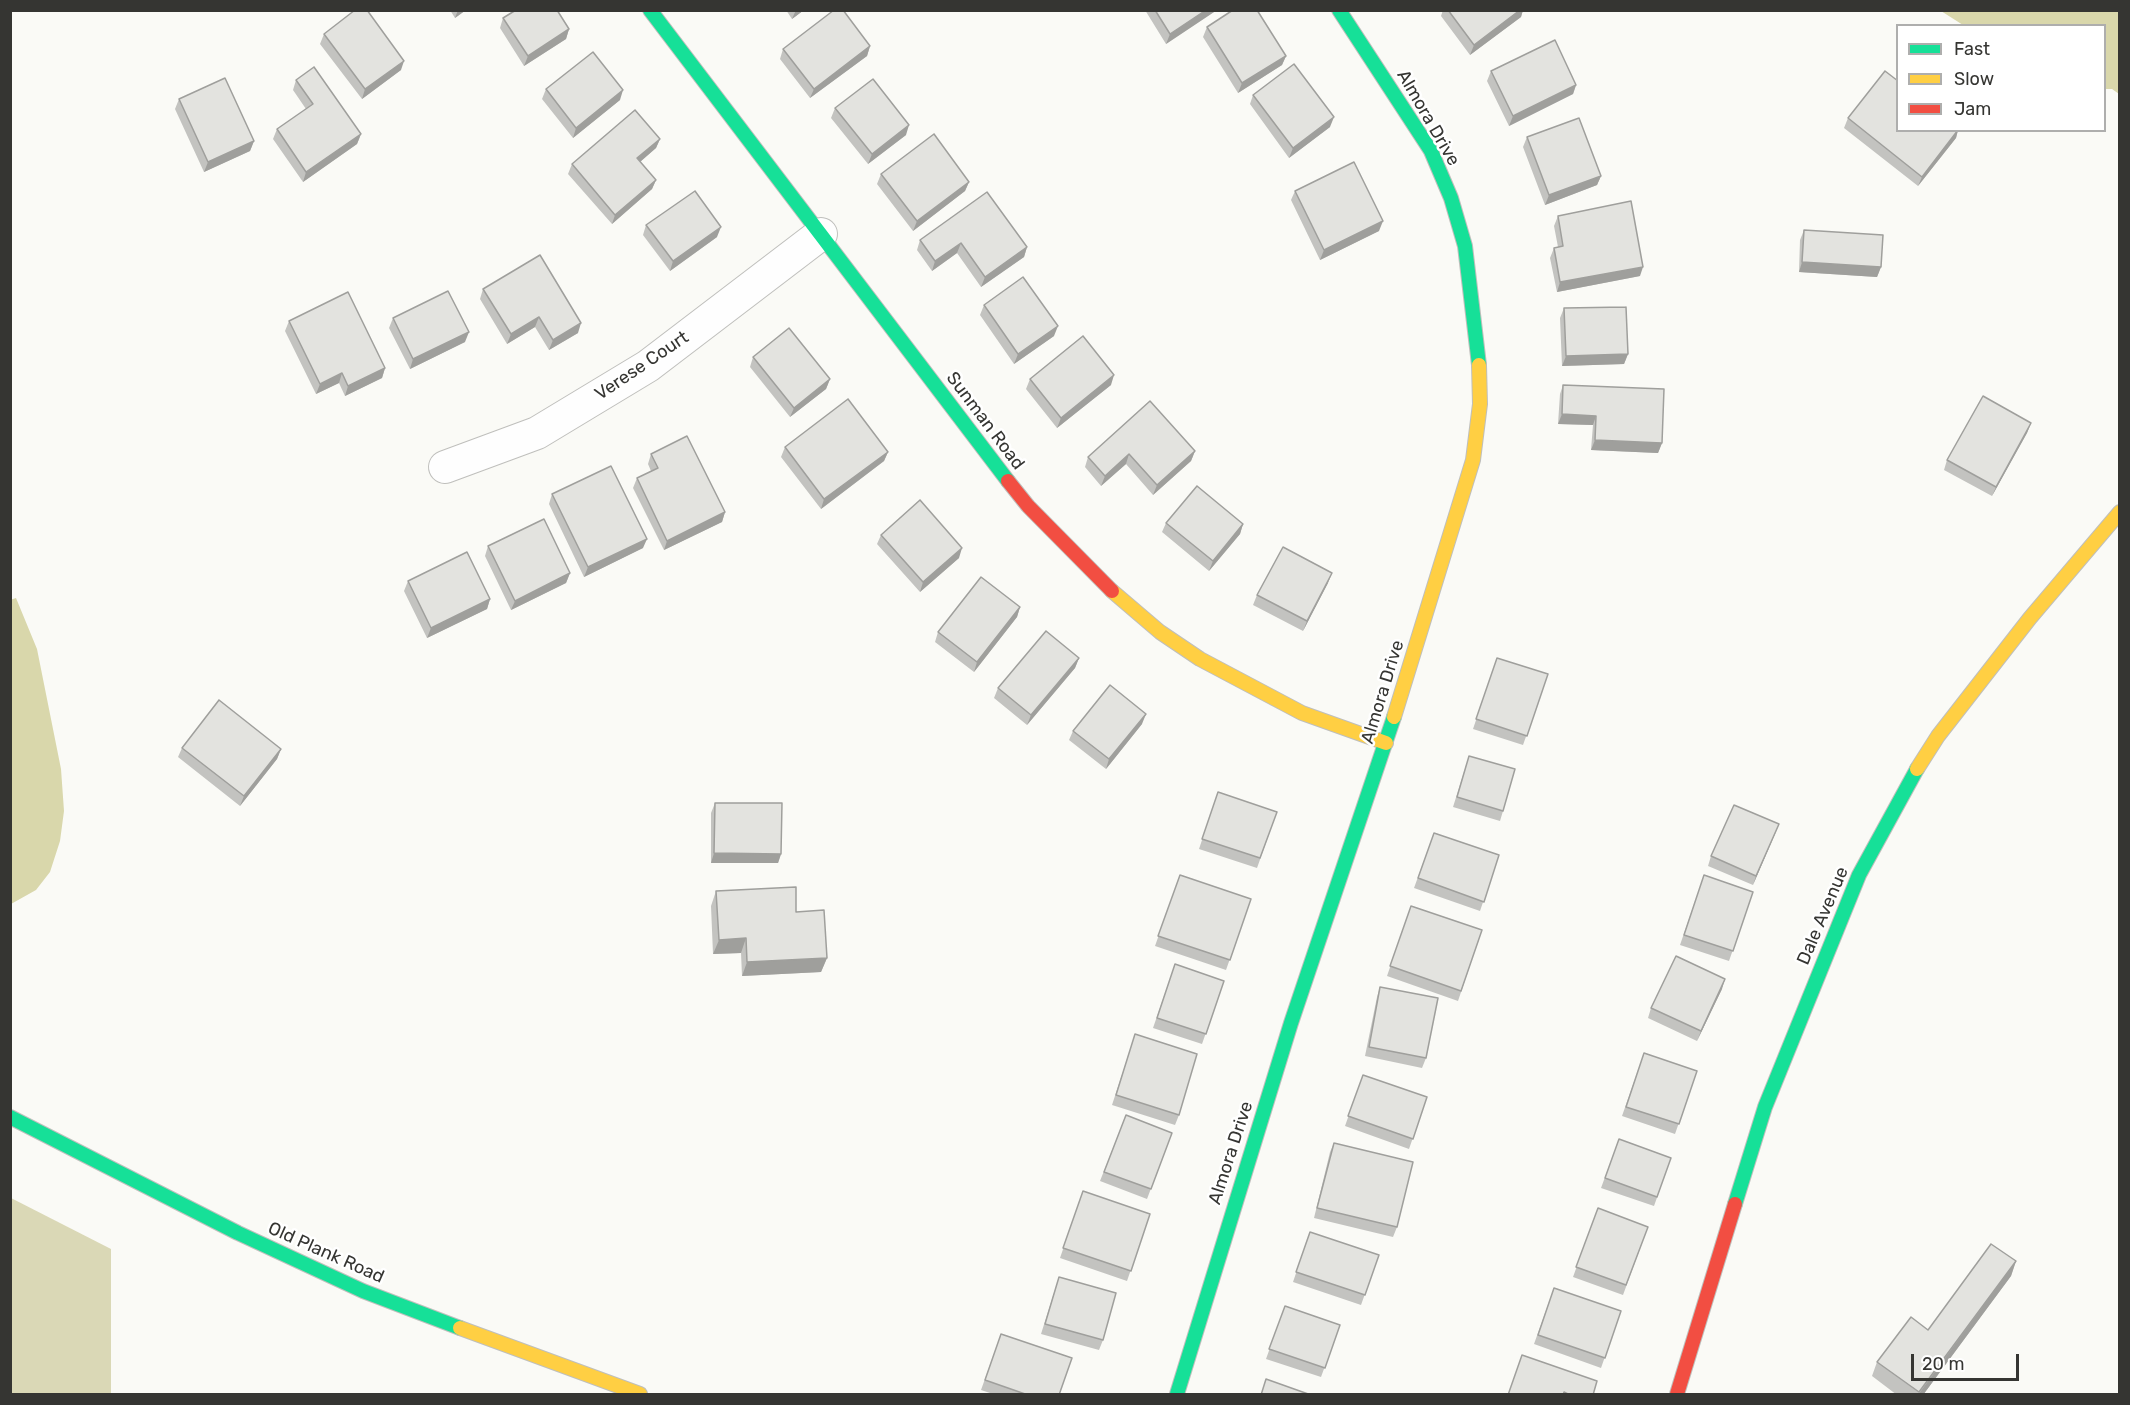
<!DOCTYPE html>
<style>
body{margin:0}
#map{position:relative;width:2130px;height:1405px;overflow:hidden;background:#fafaf6;font-family:Rubik,sans-serif}
canvas{display:block}
.frame{position:absolute;inset:0;border:12px solid #353532;pointer-events:none}
.legend{position:absolute;left:1896px;top:24px;width:210px;height:108px;box-sizing:border-box;background:#fff;border:2px solid #aeaead;margin:0;padding:8px 10px;list-style:none;font-size:18px;color:#353532}
.legend li{display:flex;align-items:center;gap:12px;height:30px}
.legend b{width:30px;border:2px solid #aeaead}
.scale{position:absolute;left:1911px;top:1354px;width:108px;height:27px;box-sizing:border-box;border:3px solid #353532;border-top:0;padding-left:8px;font-size:18px;line-height:21px;white-space:nowrap;color:#353532;-webkit-text-stroke:4px #fff;paint-order:stroke}
</style>
<div id="map">
<canvas width="2130" height="1405"></canvas>
<div class="frame"></div>
<ul class="legend">
<li><b style="height:8px;background:#16e098"></b>Fast</li>
<li><b style="height:8px;background:#ffcf43"></b>Slow</li>
<li><b style="height:8px;background:#f24e42"></b>Jam</li>
</ul>
<div class="scale">20 m</div>
</div>
<script>
const ctx = document.querySelector('canvas').getContext('2d');
ctx.lineJoin = 'round';
function fillPath(path, color) { ctx.fillStyle = color; ctx.fill(path, 'evenodd'); }
const poly = rows => new Path2D(rows.map(r => 'M' + r).join(''));
function trace(path, color, width, dash) { ctx.strokeStyle = color; ctx.lineWidth = width; ctx.lineCap = dash ? 'butt' : 'round'; ctx.setLineDash(dash || []); ctx.stroke(path); }
function label(font, color, halo, rows, align = 'center') {
  ctx.font = font + ' Rubik,sans-serif'; ctx.lineWidth = 5; ctx.setLineDash([]); ctx.textBaseline = 'middle'; ctx.strokeStyle = halo; ctx.fillStyle = color; for (const [text, x, y, turn = 0] of rows) {
    ctx.save(); ctx.translate(x, y); ctx.rotate((+turn || 0) * Math.PI / 180); ctx.textAlign = isNaN(turn) ? turn : align; if (halo) ctx.strokeText(text, 0, 0); ctx.fillText(text, 0, 0); ctx.restore();
  }
}
fillPath(poly([
 [11,1198,111,1249,111,1394,11,1394]
]), '#dad8b6');
fillPath(poly([
 [1941,11,2119,11,2119,94,2112,89,2105,89,2104,26,1963,25],
 [16,598,37,649,61,769,64,811,60,841,50,872,36,890,11,904,10,600]
]), '#d9d7ab');
const street = poly([
 [445,467,537,433,648,366,821,234]
]);
const fast = poly([
 [650,10,1008,481],
 [1339,10,1431,151,1451,198,1465,246,1479,365],
 [10,1117,238,1233,363,1291,460,1328],
 [1735,1204,1765,1107,1859,875,1917,769],
 [1177,1394,1291,1023,1394,717]
]);
const slow = poly([
 [1112,591,1160,632,1200,659,1302,713,1386,743],
 [1394,717,1473,460,1480,404,1479,365],
 [1917,769,1938,736,2030,618,2120,512],
 [460,1328,640,1394]
]);
const jam = poly([
 [1008,481,1028,506,1112,591],
 [1677,1394,1735,1204]
]);
trace(street, '#bfbfbc', 34);
trace(fast, '#bfbfbc', 16);
trace(slow, '#bfbfbc', 16);
trace(jam, '#bfbfbc', 16);
trace(street, '#fefefe', 32);
trace(fast, '#16e098', 14);
trace(slow, '#ffcf43', 14);
trace(jam, '#f24e42', 14);
fillPath(poly([
 [450,10,466,10,455,18],
 [786,10,804,10,792,19],
 [1145,10,1217,10,1166,44],
 [1443,10,1523,10,1521,17,1470,55,1441,16],
 [503,18,569,29,566,39,524,66,500,28],
 [1207,27,1286,56,1282,65,1238,93,1203,37],
 [324,34,401,70,362,99,320,44],
 [870,46,867,56,810,98,780,59,783,49],
 [1491,71,1576,85,1573,94,1509,126,1487,81],
 [296,80,361,134,357,144,303,182,273,139,277,129,306,109,293,90],
 [546,89,620,100,573,138,542,99],
 [1253,95,1330,127,1289,158,1250,104],
 [179,99,254,141,250,151,204,172,175,109],
 [835,108,906,135,868,164,831,118],
 [1848,118,1898,130,1958,130,1956,138,1918,186,1844,128],
 [1527,137,1601,176,1597,185,1545,205,1523,147],
 [660,139,656,148,640,162,656,180,652,189,612,224,568,174,572,164],
 [881,174,969,182,965,191,913,231,877,184],
 [1295,191,1379,231,1320,260,1291,200],
 [1558,216,1640,276,1557,292,1550,258,1554,248,1558,247,1554,226],
 [646,225,717,237,670,271,643,235],
 [1804,230,1881,267,1877,277,1799,272,1800,240],
 [920,240,1027,247,1024,257,981,287,957,253,932,271,917,250],
 [483,289,578,333,549,350,535,327,507,344,480,299],
 [984,305,1054,336,1014,364,980,315],
 [1564,308,1628,354,1624,364,1562,366,1560,318],
 [393,318,465,342,410,369,389,328],
 [289,321,385,368,382,378,345,396,339,383,316,394,285,331],
 [753,357,830,379,826,389,790,417,750,367],
 [1030,379,1111,385,1057,428,1026,389],
 [1563,385,1662,443,1658,453,1591,450,1593,425,1558,424,1560,394],
 [1150,401,1195,451,1191,461,1153,495,1126,464,1101,486,1085,467,1088,457],
 [2031,423,2027,433,1992,496,1944,470,1947,460],
 [785,447,888,452,884,461,821,509,781,457],
 [651,454,725,512,722,522,664,550,633,488,637,478,651,471,648,464],
 [552,494,643,548,584,577,549,504],
 [1166,523,1243,524,1240,534,1209,571,1162,532],
 [881,535,959,558,920,592,877,544],
 [488,546,570,573,566,583,511,610,485,556],
 [408,581,490,599,487,609,427,638,404,591],
 [1328,583,1303,631,1253,605,1257,595],
 [1020,607,1017,617,974,672,935,642,938,632],
 [1079,658,1075,668,1027,725,994,698,998,688],
 [1497,658,1548,674,1523,745,1473,729],
 [1142,724,1106,769,1069,740,1073,731],
 [182,748,281,749,277,759,240,806,178,757],
 [1469,756,1503,811,1500,821,1453,807],
 [1218,792,1277,812,1257,868,1199,849],
 [715,803,781,854,778,863,711,863,711,813],
 [1779,824,1753,885,1708,866,1711,856],
 [1434,833,1499,855,1480,911,1414,888],
 [1180,875,1251,899,1226,970,1155,946],
 [1704,875,1753,892,1729,961,1680,945],
 [716,891,827,958,821,972,742,976,741,953,713,954,711,906],
 [1411,906,1482,930,1458,1001,1387,976],
 [1175,964,1224,981,1202,1044,1153,1028],
 [1380,987,1426,1058,1422,1068,1365,1056,1377,997],
 [1722,989,1697,1041,1648,1018,1651,1008],
 [1132,1044,1179,1115,1175,1125,1112,1105],
 [1644,1053,1697,1071,1675,1134,1622,1116],
 [1363,1075,1427,1097,1409,1149,1345,1126],
 [1126,1115,1172,1133,1147,1199,1100,1181],
 [1619,1139,1671,1158,1654,1206,1601,1188],
 [1334,1143,1397,1227,1393,1237,1314,1218,1330,1152],
 [1083,1191,1150,1214,1127,1281,1060,1258],
 [1598,1208,1648,1227,1623,1295,1573,1277],
 [1310,1232,1379,1255,1361,1305,1293,1282],
 [2016,1261,2011,1276,1923,1395,1897,1395,1872,1376,1877,1362,1928,1330],
 [1059,1277,1103,1340,1099,1350,1041,1334],
 [1554,1288,1621,1311,1601,1368,1534,1344],
 [1285,1306,1340,1325,1321,1377,1266,1359],
 [1001,1334,1059,1395,996,1395,981,1390]
]), '#c3c3c0');
fillPath(poly([
 [458,10,466,10,455,18],
 [796,10,804,10,792,19],
 [1206,10,1217,10,1166,44,1170,34],
 [1520,10,1523,10,1521,17,1470,55,1474,45],
 [569,29,566,39,524,66,528,56],
 [870,46,867,56,810,98,814,89],
 [1286,56,1282,65,1238,93,1242,83],
 [404,61,401,70,362,99,365,89],
 [1576,85,1573,94,1509,126,1513,116],
 [623,90,620,100,573,138,576,128],
 [1334,117,1330,127,1289,158,1293,148],
 [909,125,906,135,868,164,872,154],
 [1958,130,1956,138,1918,186,1922,177],
 [361,134,357,144,303,182,306,172],
 [660,139,656,148,633,168,637,158],
 [254,141,250,151,204,172,208,162],
 [1601,176,1597,185,1545,205,1549,195],
 [656,180,652,189,612,224,615,215],
 [969,182,965,191,913,231,917,221],
 [1383,221,1379,231,1320,260,1324,250],
 [721,227,717,237,670,271,673,261],
 [961,243,957,253,932,271,935,261],
 [1027,247,1024,257,981,287,985,277],
 [1802,262,1881,267,1877,277,1799,272],
 [1643,267,1640,276,1557,292,1560,282],
 [539,317,535,327,507,344,511,334],
 [581,323,578,333,549,350,553,340],
 [1058,326,1054,336,1014,364,1018,354],
 [469,332,465,342,410,369,413,359],
 [1628,354,1624,364,1562,366,1566,356],
 [385,368,382,378,345,396,348,386],
 [342,373,339,383,316,394,320,384],
 [1114,375,1111,385,1057,428,1061,418],
 [830,379,826,389,790,417,794,408],
 [1562,414,1596,416,1593,425,1558,424],
 [2031,423,2027,433,1992,496,1996,487],
 [1595,440,1662,443,1658,453,1591,450],
 [1195,451,1191,461,1153,495,1157,485],
 [888,452,884,461,821,509,824,499],
 [1129,454,1126,464,1101,486,1105,476],
 [725,512,722,522,664,550,667,541],
 [1243,524,1240,534,1209,571,1213,561],
 [647,539,643,548,584,577,588,567],
 [962,548,959,558,920,592,923,582],
 [570,573,566,583,511,610,515,601],
 [1332,573,1328,583,1303,631,1307,621],
 [490,599,487,609,427,638,431,628],
 [1020,607,1017,617,974,672,977,662],
 [1079,658,1075,668,1027,725,1031,715],
 [1146,714,1142,724,1106,769,1109,759],
 [281,749,277,759,240,806,244,796],
 [1779,824,1775,834,1753,885,1756,876],
 [714,853,781,854,778,863,711,863],
 [746,938,741,953,713,954,719,940],
 [827,958,821,972,742,976,747,962],
 [1725,979,1722,989,1697,1041,1701,1031],
 [2016,1261,2011,1276,1923,1395,1918,1395]
]), '#9f9f9c');
const building = poly([
 [355,10,367,10,404,61,365,89,324,34,355,10],
 [516,10,557,10,569,29,528,56,503,18,516,10],
 [834,10,843,10,870,46,814,89,783,49,834,10],
 [1155,10,1206,10,1170,34,1155,10],
 [1233,10,1257,10,1286,56,1242,83,1207,27,1233,10],
 [1448,10,1520,10,1474,45,1448,10],
 [1555,40,1576,85,1513,116,1491,71,1555,40],
 [593,52,623,90,576,128,546,89,593,52],
 [1294,64,1334,117,1293,148,1253,95,1294,64],
 [314,67,361,134,306,172,277,129,313,104,296,80,314,67],
 [1885,71,1898,81,1898,130,1958,130,1922,177,1848,118,1885,71],
 [225,78,254,141,208,162,179,99,225,78],
 [873,79,909,125,872,154,835,108,873,79],
 [635,110,660,139,637,158,656,180,615,215,572,164,635,110],
 [1579,118,1601,176,1549,195,1527,137,1579,118],
 [934,134,969,182,917,221,881,174,934,134],
 [1354,162,1383,221,1324,250,1295,191,1354,162],
 [695,191,721,227,673,261,646,225,695,191],
 [987,192,1027,247,985,277,961,243,935,261,920,240,987,192],
 [1631,201,1643,267,1560,282,1554,248,1563,246,1558,216,1631,201],
 [1804,230,1883,235,1881,267,1802,262,1804,230],
 [540,255,581,323,553,340,539,317,511,334,483,289,540,255],
 [1023,277,1058,326,1018,354,984,305,1023,277],
 [448,291,469,332,413,359,393,318,448,291],
 [348,292,385,368,348,386,342,373,320,384,289,321,348,292],
 [1626,307,1628,354,1566,356,1564,308,1626,307],
 [789,328,830,379,794,408,753,357,789,328],
 [1083,336,1114,375,1061,418,1030,379,1083,336],
 [1563,385,1664,389,1662,443,1595,440,1596,416,1562,414,1563,385],
 [1983,396,2031,423,1996,487,1947,460,1983,396],
 [848,399,888,452,824,499,785,447,848,399],
 [1150,401,1195,451,1157,485,1129,454,1105,476,1088,457,1150,401],
 [687,436,725,512,667,541,637,478,658,468,651,454,687,436],
 [611,466,647,539,588,567,552,494,611,466],
 [1197,486,1243,524,1213,561,1166,523,1197,486],
 [920,500,962,548,923,582,881,535,920,500],
 [544,519,570,573,515,601,488,546,544,519],
 [1283,547,1332,573,1307,621,1257,595,1283,547],
 [467,552,490,599,431,628,408,581,467,552],
 [981,577,1020,607,977,662,938,632,981,577],
 [1046,631,1079,658,1031,715,998,688,1046,631],
 [1497,658,1548,674,1527,736,1476,719,1497,658],
 [1110,685,1146,714,1109,759,1073,731,1110,685],
 [219,700,281,749,244,796,182,748,219,700],
 [1469,756,1515,769,1503,811,1457,797,1469,756],
 [1218,792,1277,812,1260,858,1202,839,1218,792],
 [715,803,782,803,781,854,714,853,715,803],
 [1734,805,1779,824,1756,876,1711,856,1734,805],
 [1434,833,1499,855,1484,902,1418,878,1434,833],
 [1180,875,1251,899,1230,960,1158,936,1180,875],
 [1704,875,1753,892,1733,951,1684,935,1704,875],
 [796,887,796,912,824,910,827,958,747,962,746,938,719,940,716,891,796,887],
 [1411,906,1482,930,1461,991,1390,966,1411,906],
 [1676,956,1725,979,1701,1031,1651,1008,1676,956],
 [1175,964,1224,981,1206,1034,1157,1018,1175,964],
 [1380,987,1438,998,1426,1058,1369,1047,1380,987],
 [1135,1034,1197,1054,1179,1115,1116,1095,1135,1034],
 [1644,1053,1697,1071,1679,1124,1626,1107,1644,1053],
 [1363,1075,1427,1097,1413,1139,1348,1116,1363,1075],
 [1126,1115,1172,1133,1151,1189,1104,1172,1126,1115],
 [1619,1139,1671,1158,1657,1197,1605,1178,1619,1139],
 [1334,1143,1413,1162,1397,1227,1317,1208,1334,1143],
 [1083,1191,1150,1214,1131,1271,1063,1248,1083,1191],
 [1598,1208,1648,1227,1626,1285,1576,1267,1598,1208],
 [1310,1232,1379,1255,1365,1295,1296,1272,1310,1232],
 [1991,1244,2016,1261,1919,1392,1877,1362,1911,1317,1928,1330,1991,1244],
 [1059,1277,1116,1293,1103,1340,1045,1324,1059,1277],
 [1554,1288,1621,1311,1605,1358,1538,1335,1554,1288],
 [1285,1306,1340,1325,1325,1368,1269,1349,1285,1306],
 [1001,1334,1072,1358,1059,1395,1028,1395,985,1380,1001,1334],
 [1522,1355,1597,1381,1593,1395,1570,1395,1564,1392,1563,1395,1508,1395,1522,1355],
 [1266,1379,1311,1395,1261,1395,1266,1379]
]);
fillPath(building, '#e3e3df');
trace(building, '#9f9f9c', 1.5);
label('18px', '#353532', '#fff', [
 ["Almora Drive",1428,118,60],
 ["Verese Court",642,366,-34],
 ["Sunman Road",985,421,53],
 ["Almora Drive",1383,692,-73],
 ["Dale Avenue",1823,916,-67],
 ["Almora Drive",1231,1153,-72],
 ["Old Plank Road",326,1253,24]
]);
</script>
